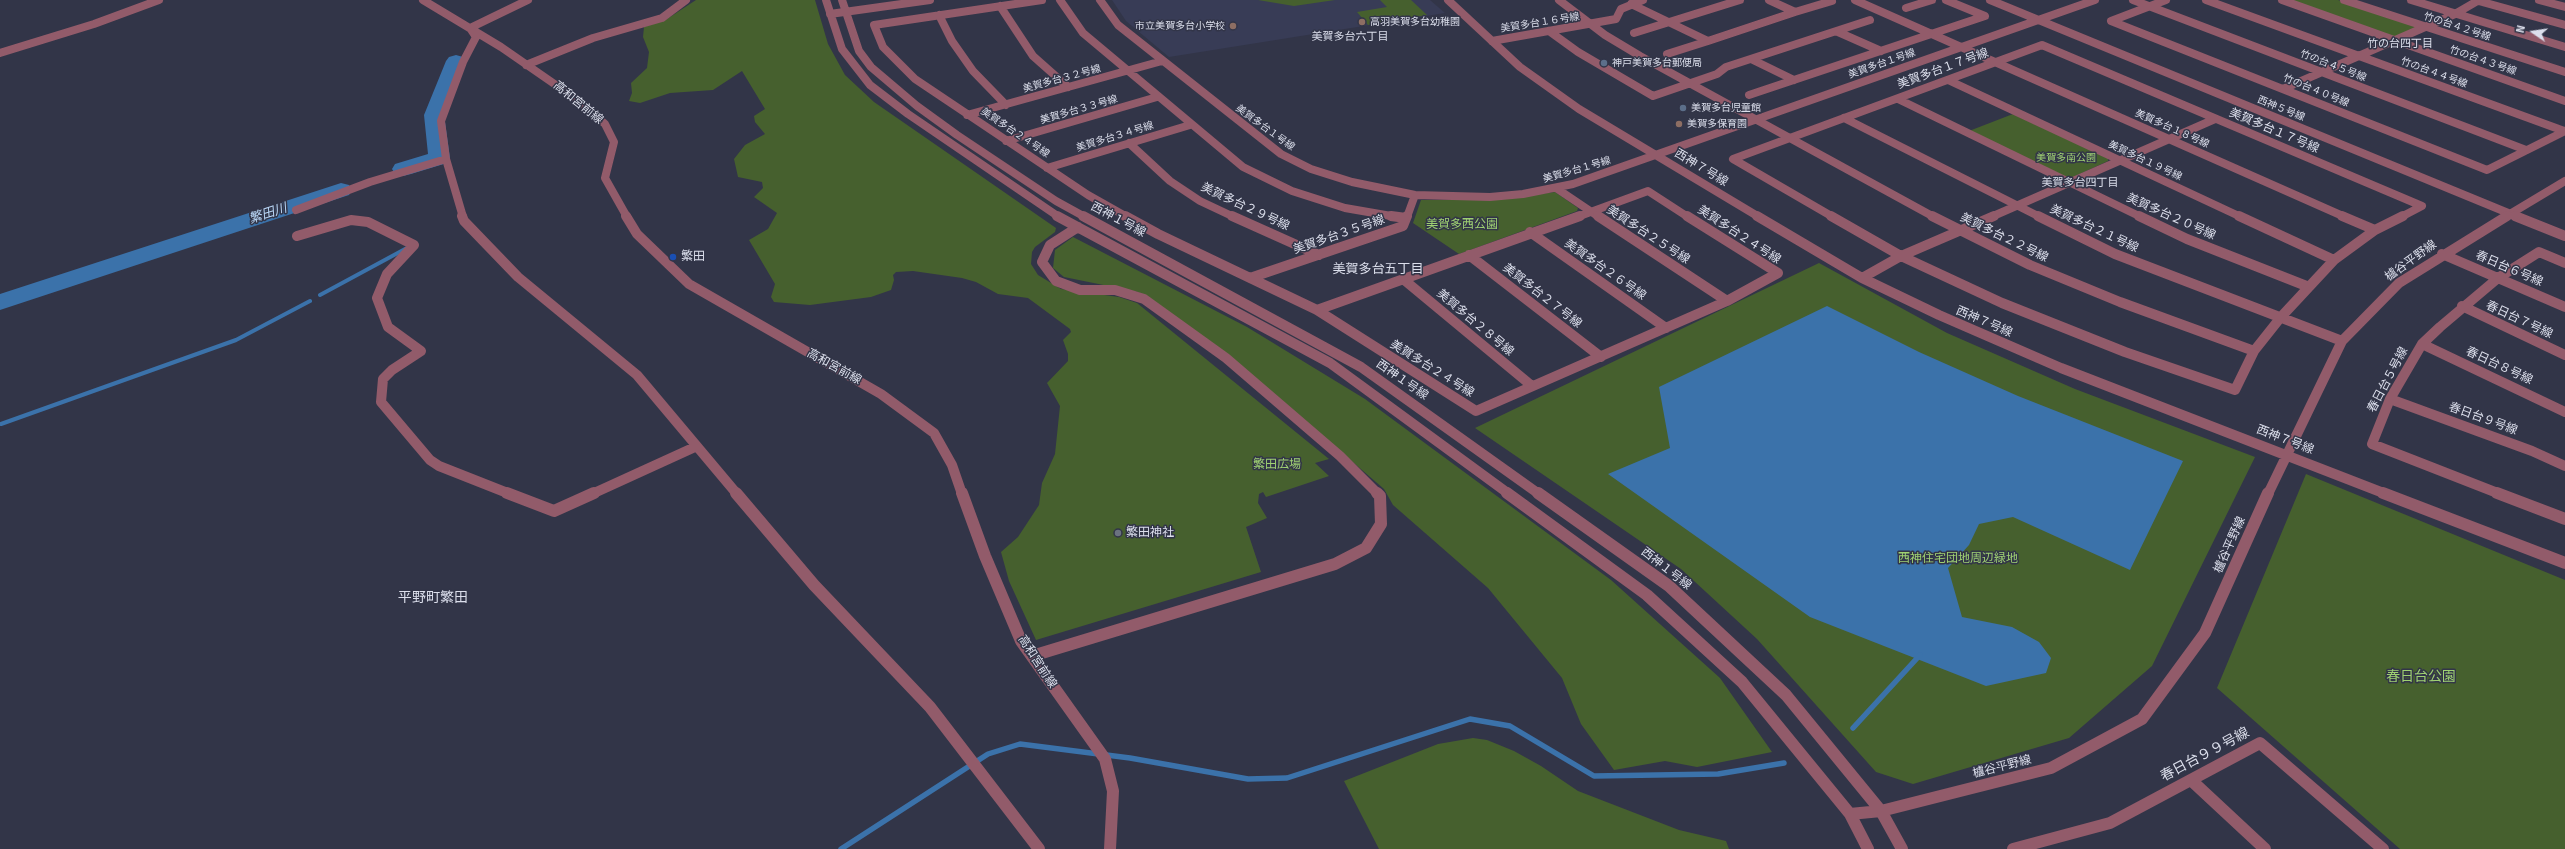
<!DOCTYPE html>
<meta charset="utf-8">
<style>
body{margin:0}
#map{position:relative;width:2565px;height:849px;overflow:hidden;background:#323548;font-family:Signika,sans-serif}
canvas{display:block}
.north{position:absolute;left:2513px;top:12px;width:40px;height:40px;-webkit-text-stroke:3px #323548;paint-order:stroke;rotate:283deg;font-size:11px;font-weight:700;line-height:16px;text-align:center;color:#dcdfec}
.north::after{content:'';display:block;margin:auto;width:14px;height:18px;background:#dcdfec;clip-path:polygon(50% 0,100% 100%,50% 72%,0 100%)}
</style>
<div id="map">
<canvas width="2565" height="849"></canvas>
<div class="north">N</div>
</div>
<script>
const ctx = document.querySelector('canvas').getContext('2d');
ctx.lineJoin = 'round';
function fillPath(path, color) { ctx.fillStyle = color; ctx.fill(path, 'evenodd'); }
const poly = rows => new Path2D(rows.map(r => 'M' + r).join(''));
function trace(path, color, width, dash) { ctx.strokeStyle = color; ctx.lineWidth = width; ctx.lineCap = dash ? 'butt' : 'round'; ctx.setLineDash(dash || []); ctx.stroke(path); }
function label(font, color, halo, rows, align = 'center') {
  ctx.font = font + ' Signika,"Noto Sans JP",sans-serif'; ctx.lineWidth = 3; ctx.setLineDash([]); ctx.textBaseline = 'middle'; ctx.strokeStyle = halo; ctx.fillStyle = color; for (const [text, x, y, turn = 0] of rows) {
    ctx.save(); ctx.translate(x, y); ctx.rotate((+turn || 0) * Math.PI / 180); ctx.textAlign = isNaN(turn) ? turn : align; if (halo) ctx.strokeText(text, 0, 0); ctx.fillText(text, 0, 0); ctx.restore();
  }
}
fillPath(poly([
 [1112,0,1430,0,1445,13,1169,57,1126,21]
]), '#383c56');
fillPath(poly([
 [696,0,815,0,828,44,845,75,874,102,1056,228,1055,232,1035,247,1032,252,1031,264,1038,275,1061,289,1119,297,1137,303,1329,459,1315,463,1329,476,1266,497,1263,492,1259,494,1258,503,1267,518,1246,527,1261,572,1036,640,1009,581,1001,552,1018,537,1039,505,1042,483,1055,454,1060,406,1047,383,1068,361,1068,354,1063,340,1071,332,1070,329,1028,298,998,294,976,282,962,278,913,271,896,272,893,275,894,280,891,290,871,297,810,305,774,302,771,297,775,284,749,240,768,229,777,213,754,197,763,188,762,182,738,177,734,159,745,145,765,134,755,122,754,116,765,109,742,71,713,90,670,93,640,103,629,101,632,93,631,83,647,68,649,52,643,37,644,27,667,19],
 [1258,0,1335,0,1294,6],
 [1380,0,1411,0,1427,15,1368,25,1357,12,1387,7],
 [2288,0,2338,0,2413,25,2416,28,2397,37,2388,36],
 [2013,114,2108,158,2108,161,2073,177,2064,176,1969,131],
 [1555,192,1578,208,1577,211,1459,254,1413,223,1421,200,1493,200],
 [1073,237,1247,327,1365,399,1611,580,1720,678,1772,752,1697,767,1665,761,1614,770,1581,724,1562,678,1488,588,1393,505,1384,489,1268,389,1161,306,1138,292,1064,277,1053,268,1055,250],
 [1819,263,1947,333,2075,389,2255,457,2152,666,2069,738,1913,784,1876,772,1757,639,1681,569,1475,428],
 [2306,474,2565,580,2565,849,2400,849,2217,688],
 [1473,738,1487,740,1514,751,1541,766,1578,791,1679,830,1726,841,1729,849,1379,849,1344,781,1438,744]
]), '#46602e');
fillPath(poly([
 [1827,306,1919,352,2018,396,2183,461,2130,570,2013,517,1979,524,1969,545,1948,568,1962,617,2012,627,2039,642,2051,658,2046,673,1986,686,1810,617,1608,474,1670,448,1659,387]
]), '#3b72aa');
trace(poly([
 [320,295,407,248],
 [1,424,236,340,310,301]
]), '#3b72aa', 4);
trace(poly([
 [1853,728,1920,655],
 [841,849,988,754,1020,744,1130,758,1248,779,1287,778,1470,719,1510,726,1594,776,1718,774,1784,763]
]), '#3b72aa', 5.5);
fillPath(poly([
 [456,55,463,57,466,61,444,115,450,158,447,163,411,174,403,176,395,174,392,169,395,164,428,154,424,115,446,61,449,57,456,55],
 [341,183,349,185,352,190,349,195,0,310,0,294,341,183]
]), '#3b72aa');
trace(poly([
 [423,0,501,47,579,101,605,124,614,142,605,178,627,217],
 [826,0,842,49,870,85,908,114,1059,217],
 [842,0,859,51,871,67,917,106,957,135,1056,201,1085,217],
 [1042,0,874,25,883,47,915,79,1088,195,1127,217],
 [1060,0,1083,33,1243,167,1292,191,1345,208,1397,217],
 [1100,0,1118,25,1281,154,1311,169,1352,182,1415,195,1490,197,1523,194,1573,184,2095,0],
 [1448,0,1520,67,1579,109,1759,217],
 [1559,0,1605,35,1640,56,1934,217],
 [1855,0,2345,217],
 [1990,0,2518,217],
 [2133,0,2526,150],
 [2166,0,2111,21,2487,170,2565,131],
 [2206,0,2564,131],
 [2282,0,2565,101],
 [2344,0,2565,72],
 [2411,0,2565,47],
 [2475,0,2565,25],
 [2539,0,2565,7],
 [1631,4,1708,41,1795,12,1769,0],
 [1000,6,1033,56,1068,87],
 [1906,8,1932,0],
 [1795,12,1832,1],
 [830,14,930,0],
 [939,15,952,41,973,71,1006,105],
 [1549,31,1578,52,1653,96,1717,74,1726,67,1870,20],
 [1838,32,1881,51],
 [1634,33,1740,0],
 [1492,41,1616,19,1621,9,1643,0],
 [0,53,94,24,159,0],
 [1667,54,1708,41],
 [1753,60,1794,80],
 [526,65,593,38,662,18,686,0],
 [1948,80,2241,217],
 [2283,89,2455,14,2479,0],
 [1749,95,1985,16,1946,0],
 [1898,99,2141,217],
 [967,115,1162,61],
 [1844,118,2040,217],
 [1006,141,1157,97],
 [1129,143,1170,181,1200,201,1234,217],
 [1047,168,1190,125],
 [1556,188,1599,217],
 [296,210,370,182,446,159],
 [463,217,446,159,441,121,463,62,476,37,470,28,528,0],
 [1407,217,1415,195],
 [1577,217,1648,191,1688,217],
 [1833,217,1733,159,2042,45,2422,206,2401,217],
 [1991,217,2215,119],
 [2505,217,2565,181]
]), '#925b6a', 8);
trace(poly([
 [462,216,464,221,518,277,637,375,737,494],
 [626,216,637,234,689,284,881,394,934,433,952,465,962,494],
 [1057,216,1330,363,1509,494],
 [1083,216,1361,367,1539,494],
 [1125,216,1158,234,1317,310],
 [1232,216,1319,255],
 [1391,216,1406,218],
 [1598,216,1727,301],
 [1757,216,1862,278,1939,315,2061,368,2386,494],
 [1831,216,1901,256,2002,303,2125,352,2235,390,2254,351,2281,317,2334,260,2375,230,2403,216],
 [1932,216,2030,265,2120,302,2254,351],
 [2038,216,2115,254,2342,341],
 [2139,216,2187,239,2309,287],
 [2239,216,2334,260],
 [2342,216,2375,230],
 [2515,216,2565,236],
 [1078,227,1050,245,1042,262,1056,281,1080,290,1115,290,1144,299,1226,358,1340,456,1378,494],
 [1530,232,1666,328],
 [297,236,351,220,368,222,414,245,387,274,377,298,388,327,421,351,392,370,383,379,381,402,430,460,439,466,510,494],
 [2442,254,2565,307],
 [1469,255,1601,357],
 [1250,278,1403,226,1407,216],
 [1862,278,1901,256,1994,216],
 [1403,279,1532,386],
 [2462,306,2565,355],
 [1317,310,1476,411,1727,301,1778,273,1687,216],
 [1317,310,1580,216],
 [2422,344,2565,412],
 [2390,399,2532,451,2565,466],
 [592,494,695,447],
 [2268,494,2342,341,2399,283,2507,216],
 [2500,494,2372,444,2390,399,2422,344,2440,327,2498,278,2539,252,2565,263]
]), '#925b6a', 10);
trace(poly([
 [507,493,554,511,594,493],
 [736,493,814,585,930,707,1039,849],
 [962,493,985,556,1021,641,1105,759,1113,791,1110,849],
 [1507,493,1647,595,1742,682,1850,814,1868,849],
 [1538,493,1669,586,1786,695,1881,811,1902,849],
 [2383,493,2565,563],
 [2497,493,2565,519],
 [1032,656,1335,564,1366,548,1381,524,1380,496,1377,493],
 [2192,781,2265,849],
 [1850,814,1881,811,2051,768,2142,719,2205,633,2268,493],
 [2013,849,2110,823,2260,743,2383,849]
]), '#925b6a', 12);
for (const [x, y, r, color] of [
 [1362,22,4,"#8d6e63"],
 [1233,26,4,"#8d6e63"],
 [1604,63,4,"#5c6f8a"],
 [1683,108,4,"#5c6f8a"],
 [1679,124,4,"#8d6e63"],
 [673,257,4,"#1a4fb4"],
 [1118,533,4,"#6b7280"]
]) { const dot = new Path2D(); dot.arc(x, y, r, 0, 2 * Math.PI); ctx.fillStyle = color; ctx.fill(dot); trace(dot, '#323548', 1.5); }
label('10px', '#dcdfec', '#323548', [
 ["高羽美賀多台幼稚園",1370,22],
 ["市立美賀多台小学校",1225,26,"right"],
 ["神戸美賀多台郵便局",1612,63],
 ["美賀多台児童館",1691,108],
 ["美賀多保育園",1687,124]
], 'left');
label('10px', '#dcdfec', '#323548', [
 ["美賀多台１６号線",1540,23,-9],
 ["竹の台４２号線",2457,27,18],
 ["竹の台４３号線",2483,61,19],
 ["美賀多台１号線",1882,64,-19],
 ["竹の台４５号線",2333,66,21],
 ["竹の台４４号線",2434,73,20],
 ["美賀多台３２号線",1062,79,-15],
 ["竹の台４０号線",2316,91,22],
 ["西神５号線",2281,109,22],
 ["美賀多台３３号線",1079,110,-16],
 ["美賀多台１号線",1265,128,36],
 ["美賀多台１８号線",2172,129,24],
 ["美賀多台２４号線",1015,133,34],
 ["美賀多台３４号線",1115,137,-17],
 ["美賀多台１９号線",2145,161,25],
 ["美賀多台１号線",1577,170,-16]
]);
label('10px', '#9fd172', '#323548', [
 ["美賀多南公園",2066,158]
]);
label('11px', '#dcdfec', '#323548', [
 ["美賀多台六丁目",1350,37],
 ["竹の台四丁目",2400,44],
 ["美賀多台四丁目",2080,183]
]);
label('12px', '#dcdfec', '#323548', [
 ["美賀多台１７号線",1943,69,-20],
 ["高和宮前線",578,103,39],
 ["美賀多台１７号線",2274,131,23],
 ["西神７号線",1701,168,31],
 ["美賀多台２９号線",1245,207,25],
 ["美賀多台２０号線",2171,217,24],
 ["西神１号線",1118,220,28],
 ["美賀多台２１号線",2094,229,25],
 ["美賀多台３５号線",1339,235,-19],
 ["美賀多台２５号線",1648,235,33],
 ["美賀多台２４号線",1739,235,33],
 ["美賀多台２２号線",2004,238,26],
 ["櫨谷平野線",2411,261,-36],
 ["春日台６号線",2509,269,23],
 ["美賀多台２６号線",1605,270,35],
 ["美賀多台２７号線",1542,296,38],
 ["春日台７号線",2519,320,25],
 ["西神７号線",1984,322,23],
 ["美賀多台２８号線",1475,323,40],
 ["春日台８号線",2499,366,25],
 ["高和宮前線",834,367,29],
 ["美賀多台２４号線",1432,369,32],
 ["西神１号線",1402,380,35],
 ["春日台５号線",2388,380,-62],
 ["春日台９号線",2483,419,20],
 ["西神７号線",2285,440,21],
 ["櫨谷平野線",2230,545,-66],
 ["西神１号線",1666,569,38],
 ["高和宮前線",1037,662,57],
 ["櫨谷平野線",2002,767,-14]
]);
label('12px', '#9fd172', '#323548', [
 ["美賀多西公園",1462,225],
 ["繁田広場",1277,465],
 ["西神住宅団地周辺緑地",1958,559]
]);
label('12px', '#dcdfec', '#323548', [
 ["繁田",681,257],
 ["繁田神社",1126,533]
], 'left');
label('italic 13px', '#bad7f7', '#323548', [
 ["繁田川",268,214,-18]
]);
label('13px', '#dcdfec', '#323548', [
 ["美賀多台五丁目",1378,270]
]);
label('14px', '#dcdfec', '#323548', [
 ["平野町繁田",433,598]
]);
label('14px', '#9fd172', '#323548', [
 ["春日台公園",2421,677]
]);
label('14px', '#dcdfec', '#323548', [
 ["春日台９９号線",2205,755,-28]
]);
</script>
